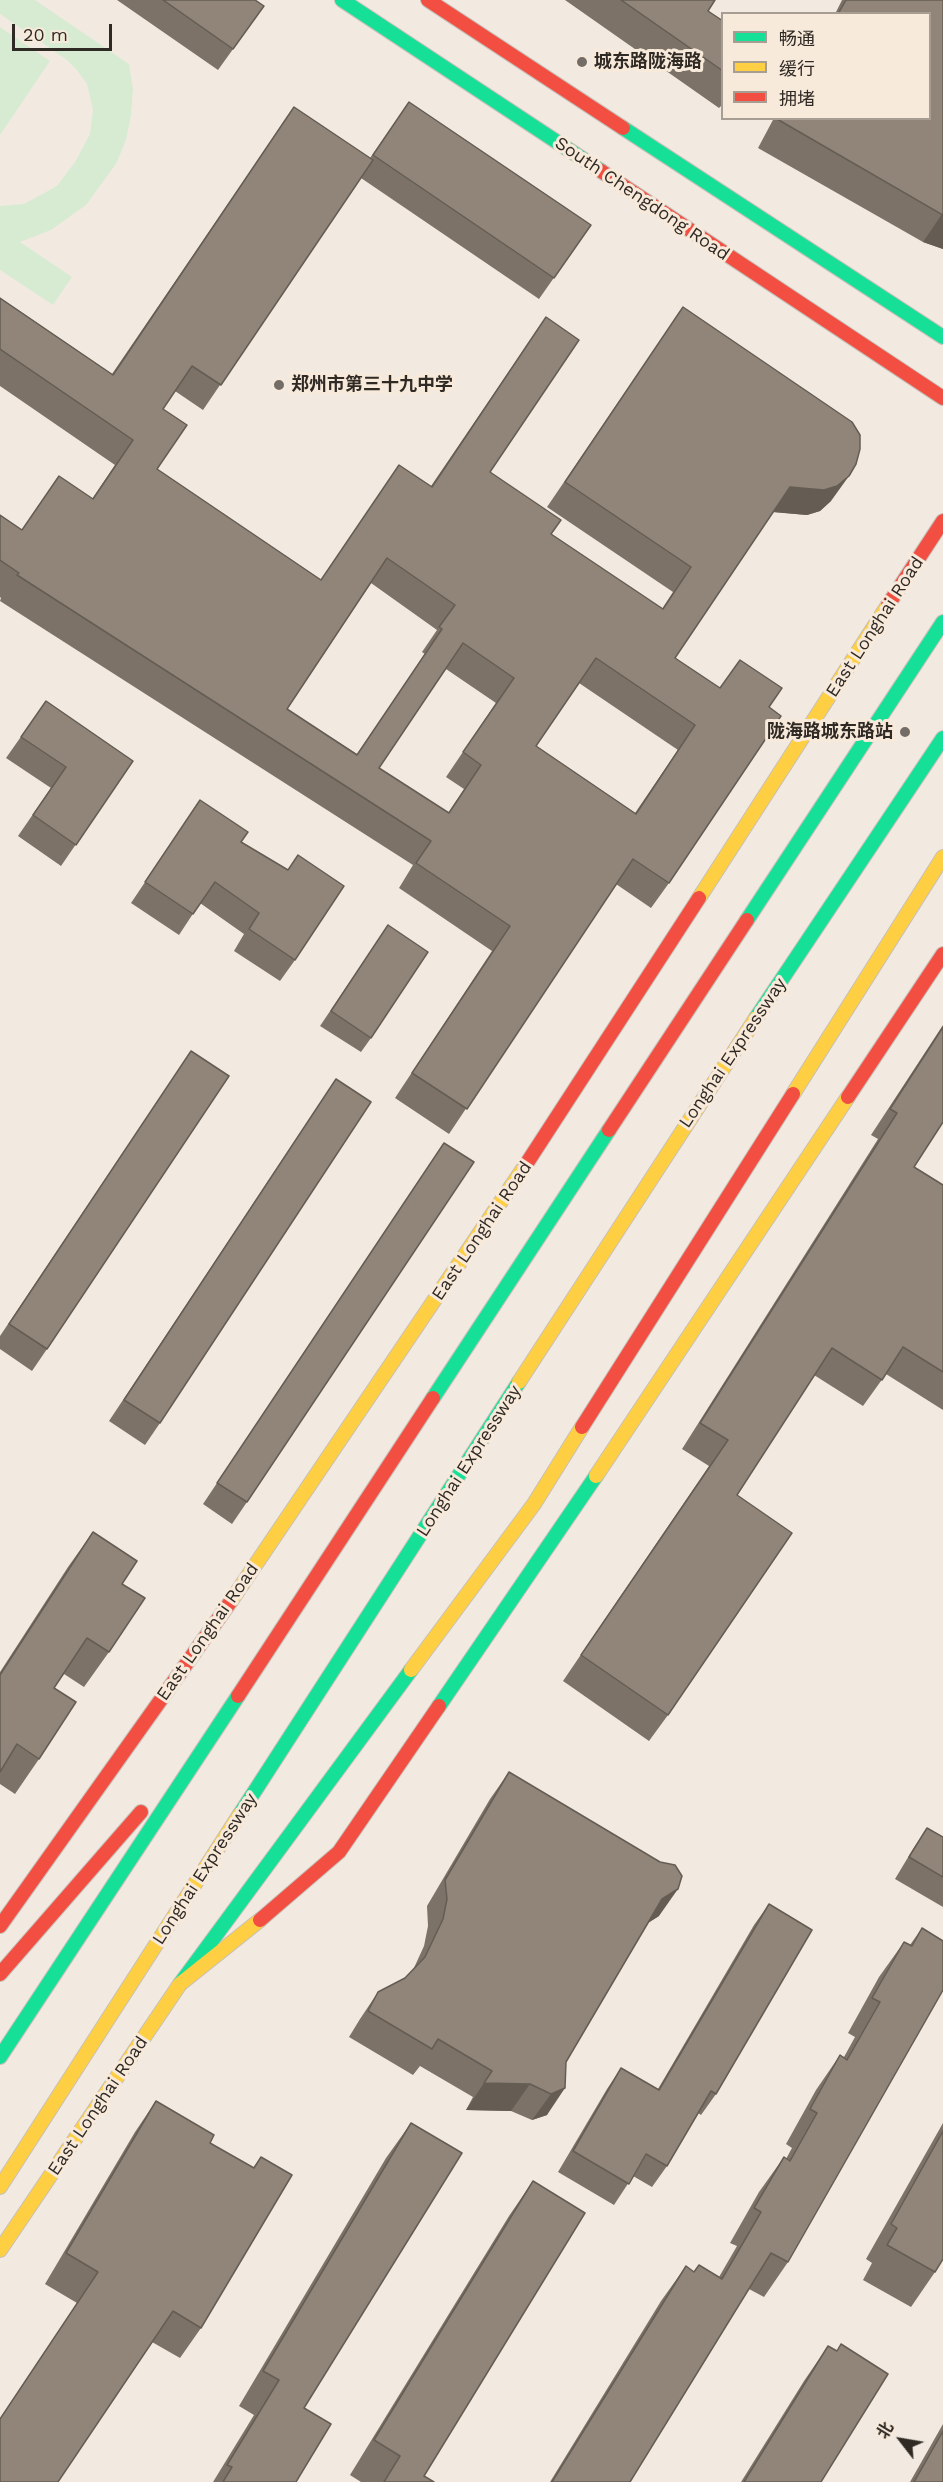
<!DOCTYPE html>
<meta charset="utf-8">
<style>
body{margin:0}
#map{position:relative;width:943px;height:2482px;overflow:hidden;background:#f2eae1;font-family:"Work Sans","Noto Sans SC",sans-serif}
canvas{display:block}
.legend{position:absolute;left:721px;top:12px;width:210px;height:108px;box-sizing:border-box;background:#f8eadb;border:2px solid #a89d92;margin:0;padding:8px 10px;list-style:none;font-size:18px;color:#302a25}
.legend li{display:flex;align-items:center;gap:12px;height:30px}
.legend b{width:30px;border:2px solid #a89d92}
.north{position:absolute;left:871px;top:2410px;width:60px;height:60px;-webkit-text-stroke:4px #f8eadb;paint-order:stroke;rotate:301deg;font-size:16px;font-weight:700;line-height:24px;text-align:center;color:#302a25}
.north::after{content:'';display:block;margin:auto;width:21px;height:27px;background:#302a25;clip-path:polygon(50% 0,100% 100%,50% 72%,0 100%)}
.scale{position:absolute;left:12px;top:24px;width:100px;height:27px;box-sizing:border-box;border:3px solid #302a25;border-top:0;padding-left:8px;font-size:18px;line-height:21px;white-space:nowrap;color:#302a25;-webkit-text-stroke:4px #f8eadb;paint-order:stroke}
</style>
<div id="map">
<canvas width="943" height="2482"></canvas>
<ul class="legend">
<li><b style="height:8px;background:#16e098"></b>畅通</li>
<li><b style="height:8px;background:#ffcf43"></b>缓行</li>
<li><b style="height:8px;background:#f24e42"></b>拥堵</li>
</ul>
<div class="north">北</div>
<div class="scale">20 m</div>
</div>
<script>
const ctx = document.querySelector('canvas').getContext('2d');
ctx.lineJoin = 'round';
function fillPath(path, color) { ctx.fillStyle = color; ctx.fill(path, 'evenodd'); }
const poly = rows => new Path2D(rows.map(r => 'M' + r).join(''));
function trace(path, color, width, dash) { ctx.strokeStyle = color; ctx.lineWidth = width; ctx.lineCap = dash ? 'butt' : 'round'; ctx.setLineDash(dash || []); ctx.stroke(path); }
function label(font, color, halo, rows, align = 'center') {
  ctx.font = font + ' "Work Sans","Noto Sans SC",sans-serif'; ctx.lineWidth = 6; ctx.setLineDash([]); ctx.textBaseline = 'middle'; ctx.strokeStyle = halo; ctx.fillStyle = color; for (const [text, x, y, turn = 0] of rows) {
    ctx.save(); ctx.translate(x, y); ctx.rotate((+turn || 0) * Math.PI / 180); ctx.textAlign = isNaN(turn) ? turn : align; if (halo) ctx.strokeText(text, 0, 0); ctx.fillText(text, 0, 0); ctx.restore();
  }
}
fillPath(poly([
 [0,0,35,0,129,64,133,89,131,115,126,140,116,164,86,205,51,230,20,242,72,277,53,305,0,270,0,206,24,204,57,186,75,162,90,134,93,110,87,84,76,69,67,60,0,14],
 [0,27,50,61,0,135]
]), '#d7ebd3');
const fast = poly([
 [342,0,601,171],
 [623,128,943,337],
 [747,920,943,622],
 [756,1018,943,738],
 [433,1398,609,1130],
 [439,1706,596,1476],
 [240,1814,519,1382],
 [180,1984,411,1670],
 [0,2057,238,1696]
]);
const slow = poly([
 [699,898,888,605],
 [793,1094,943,857],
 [519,1382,756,1018],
 [596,1476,848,1097],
 [231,1601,525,1166],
 [411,1670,534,1504,582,1427],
 [0,2187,240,1814],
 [0,2250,180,1984,260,1920]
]);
const jam = poly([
 [428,0,623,128],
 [601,171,943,398],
 [888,605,943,521],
 [848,1097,943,954],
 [609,1130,747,920],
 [525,1166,699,898],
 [582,1427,793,1094],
 [238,1696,433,1398],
 [260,1920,339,1852,439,1706],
 [0,1926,231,1601],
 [0,1974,141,1812]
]);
trace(fast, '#c6c0b9', 16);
trace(slow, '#c6c0b9', 16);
trace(jam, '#c6c0b9', 16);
trace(fast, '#16e098', 14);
trace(slow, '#ffcf43', 14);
trace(jam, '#f24e42', 14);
fillPath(poly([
 [117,0,255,0,264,6,218,70],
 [565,0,715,0,708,11,723,21,723,104,719,108],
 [842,0,943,0,943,249,923,242,758,148,774,118,930,118,930,14,835,14],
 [409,102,591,225,539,299,361,178,203,410,175,391,163,409,157,469,321,580,399,465,431,486,546,317,490,472,551,534,662,609,673,592,547,507,666,332,831,501,820,511,807,515,773,512,675,658,720,688,769,707,669,883,651,908,616,884,449,1134,395,1098,492,951,399,888,413,865,0,601,1,598,0,597,0,515,22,530,92,499,115,465,0,386,0,298,112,374,294,107,370,158],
 [371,583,437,630,422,652,425,654,357,754,287,709],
 [446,669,496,703,446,777,464,789,448,813,379,768],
 [579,683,678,750,635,813,536,746],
 [46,701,133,761,61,866,18,836,51,788,6,758],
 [200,800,241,842,288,870,298,855,295,960,280,981,234,951,244,934,200,903,179,935,131,903],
 [378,940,371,1038,361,1052,320,1026],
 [943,1025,943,1122,914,1167,943,1185,943,1410,886,1374,863,1406,814,1375,737,1495,668,1715,649,1741,563,1681,709,1466,682,1449,878,1139,871,1135],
 [191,1051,47,1349,32,1371,0,1349,0,1336],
 [336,1079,160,1423,145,1445,109,1421],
 [444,1143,247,1502,232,1524,203,1504],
 [93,1532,122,1584,109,1652,84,1687,64,1674,54,1688,39,1759,15,1794,0,1784,0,1672,68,1567],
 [509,1772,659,1916,648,1923,566,2062,547,2115,532,2120,511,2111,466,2110,473,2097,420,2066,413,2075,349,2037,360,2019,378,1992,405,1978,413,1970,424,1946,428,1926,427,1906,490,1799],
 [927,1828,943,1837,943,1907,895,1879,913,1849],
 [769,1904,716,2094,701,2115,698,2113,667,2166,652,2187,633,2176,614,2205,558,2172,607,2089,621,2068,658,2089,754,1925],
 [922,1928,788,2262,764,2297,749,2289,630,2482,550,2482,661,2301,686,2266,694,2272,719,2277,737,2246,730,2243,759,2192,784,2157,786,2159,792,2148,786,2144,816,2090,840,2055,844,2057,855,2037,848,2033,879,1977,904,1942,910,1945],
 [156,2101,210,2143,253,2168,261,2157,201,2328,180,2358,152,2342,0,2482,0,2418,77,2303,45,2284,135,2132],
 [411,2123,304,2408,296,2482,213,2482,254,2415,239,2406,386,2158],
 [943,2123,943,2259,935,2272,911,2307,863,2280,872,2263,866,2259],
 [533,2181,424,2476,434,2482,361,2482,350,2475,509,2216],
 [841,2344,821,2482,741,2482,804,2381,828,2346,837,2351],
 [943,2424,943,2482,910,2482]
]), '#7c7267');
fillPath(poly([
 [942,214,943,215,943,249,923,242],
 [849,476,831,501,820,511,807,515,773,512,790,487],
 [678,1889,659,1916,643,1926,662,1899],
 [484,2083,530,2084,511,2111,466,2110],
 [565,2088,547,2115,532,2120,551,2094]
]), '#655d54');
const building = poly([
 [163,0,255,0,264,6,233,49,163,0],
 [621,0,715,0,708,11,723,21,723,71,621,0],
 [846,0,943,0,943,215,777,119,778,118,930,118,930,14,838,14,846,0],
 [409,102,591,225,554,278,373,155,409,102],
 [294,107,373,160,221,385,192,366,163,409,187,425,157,469,321,580,399,465,432,487,546,317,579,340,490,472,561,520,551,534,663,609,691,567,565,482,683,307,852,422,860,435,860,449,856,464,849,476,837,486,824,490,790,487,675,658,720,688,740,660,782,688,769,707,781,716,669,883,633,859,467,1109,412,1073,510,926,416,863,431,841,17,575,19,573,0,560,0,515,22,530,59,476,93,499,133,440,0,349,0,298,113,375,294,107],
 [387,558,455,605,439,627,442,629,357,755,287,709,387,558],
 [463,643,514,678,463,752,481,765,449,813,379,768,463,643],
 [596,658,695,725,636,814,536,746,596,658],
 [46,701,133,761,76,845,33,815,66,767,21,737,46,701],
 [200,800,248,832,241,842,288,870,298,855,344,886,295,960,249,929,259,913,215,882,193,914,145,882,200,800],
 [388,925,428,952,371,1038,331,1011,388,925],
 [943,1027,943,1122,914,1167,943,1185,943,1372,903,1347,882,1380,832,1348,737,1495,792,1533,668,1715,581,1655,728,1440,700,1423,897,1113,890,1109,943,1027],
 [191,1051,229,1076,47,1349,9,1324,191,1051],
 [336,1079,371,1102,160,1423,124,1400,336,1079],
 [444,1143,474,1162,247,1502,217,1483,444,1143],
 [93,1532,137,1561,122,1584,145,1598,109,1652,87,1638,54,1688,76,1702,39,1759,17,1744,0,1772,0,1675,93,1532],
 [509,1772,660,1862,675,1865,682,1876,678,1889,662,1899,566,2062,565,2088,551,2094,530,2084,484,2083,492,2071,438,2039,432,2049,368,2011,378,1992,405,1978,425,1957,443,1919,447,1899,445,1880,509,1772],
 [927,1828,943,1837,943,1877,909,1857,927,1828],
 [769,1904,812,1930,716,2094,711,2091,667,2166,646,2154,629,2184,573,2151,621,2068,659,2090,769,1904],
 [922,1928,943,1941,943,1990,788,2262,771,2253,630,2482,552,2482,686,2266,694,2272,699,2265,722,2279,761,2212,754,2208,784,2157,790,2161,817,2113,810,2109,840,2055,847,2060,880,2002,872,1998,904,1942,912,1946,922,1928],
 [156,2101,214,2135,210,2143,254,2168,261,2157,292,2175,201,2328,173,2311,58,2482,0,2482,0,2419,98,2272,66,2253,156,2101],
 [411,2123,462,2153,304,2408,331,2424,296,2482,223,2482,232,2467,227,2465,279,2380,263,2371,411,2123],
 [943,2131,943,2259,935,2272,887,2245,897,2228,891,2224,943,2131],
 [533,2181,585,2213,424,2476,434,2482,384,2482,400,2456,374,2440,533,2181],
 [841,2344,888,2374,821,2482,744,2482,828,2346,837,2351,841,2344],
 [943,2431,943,2482,914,2482,943,2431]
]);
fillPath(building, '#908578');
trace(building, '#655d54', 1.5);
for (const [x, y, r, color] of [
 [582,62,6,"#746d67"],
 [279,385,6,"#746d67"],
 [905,732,6,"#746d67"]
]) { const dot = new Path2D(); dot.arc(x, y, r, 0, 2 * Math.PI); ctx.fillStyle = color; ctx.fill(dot); trace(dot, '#f8eadb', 2); }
label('bold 18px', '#302a25', '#f8eadb', [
 ["城东路陇海路",594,62],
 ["郑州市第三十九中学",291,385],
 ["陇海路城东路站",893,732,"right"]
], 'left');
label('18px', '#302a25', '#f8eadb', [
 ["South Chengdong Road",642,199,34],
 ["East Longhai Road",875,627,-57],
 ["Longhai Expressway",733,1053,-56],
 ["East Longhai Road",482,1231,-56],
 ["Longhai Expressway",469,1461,-57],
 ["East Longhai Road",208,1632,-55],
 ["Longhai Expressway",205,1869,-57],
 ["East Longhai Road",98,2106,-56]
]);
</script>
